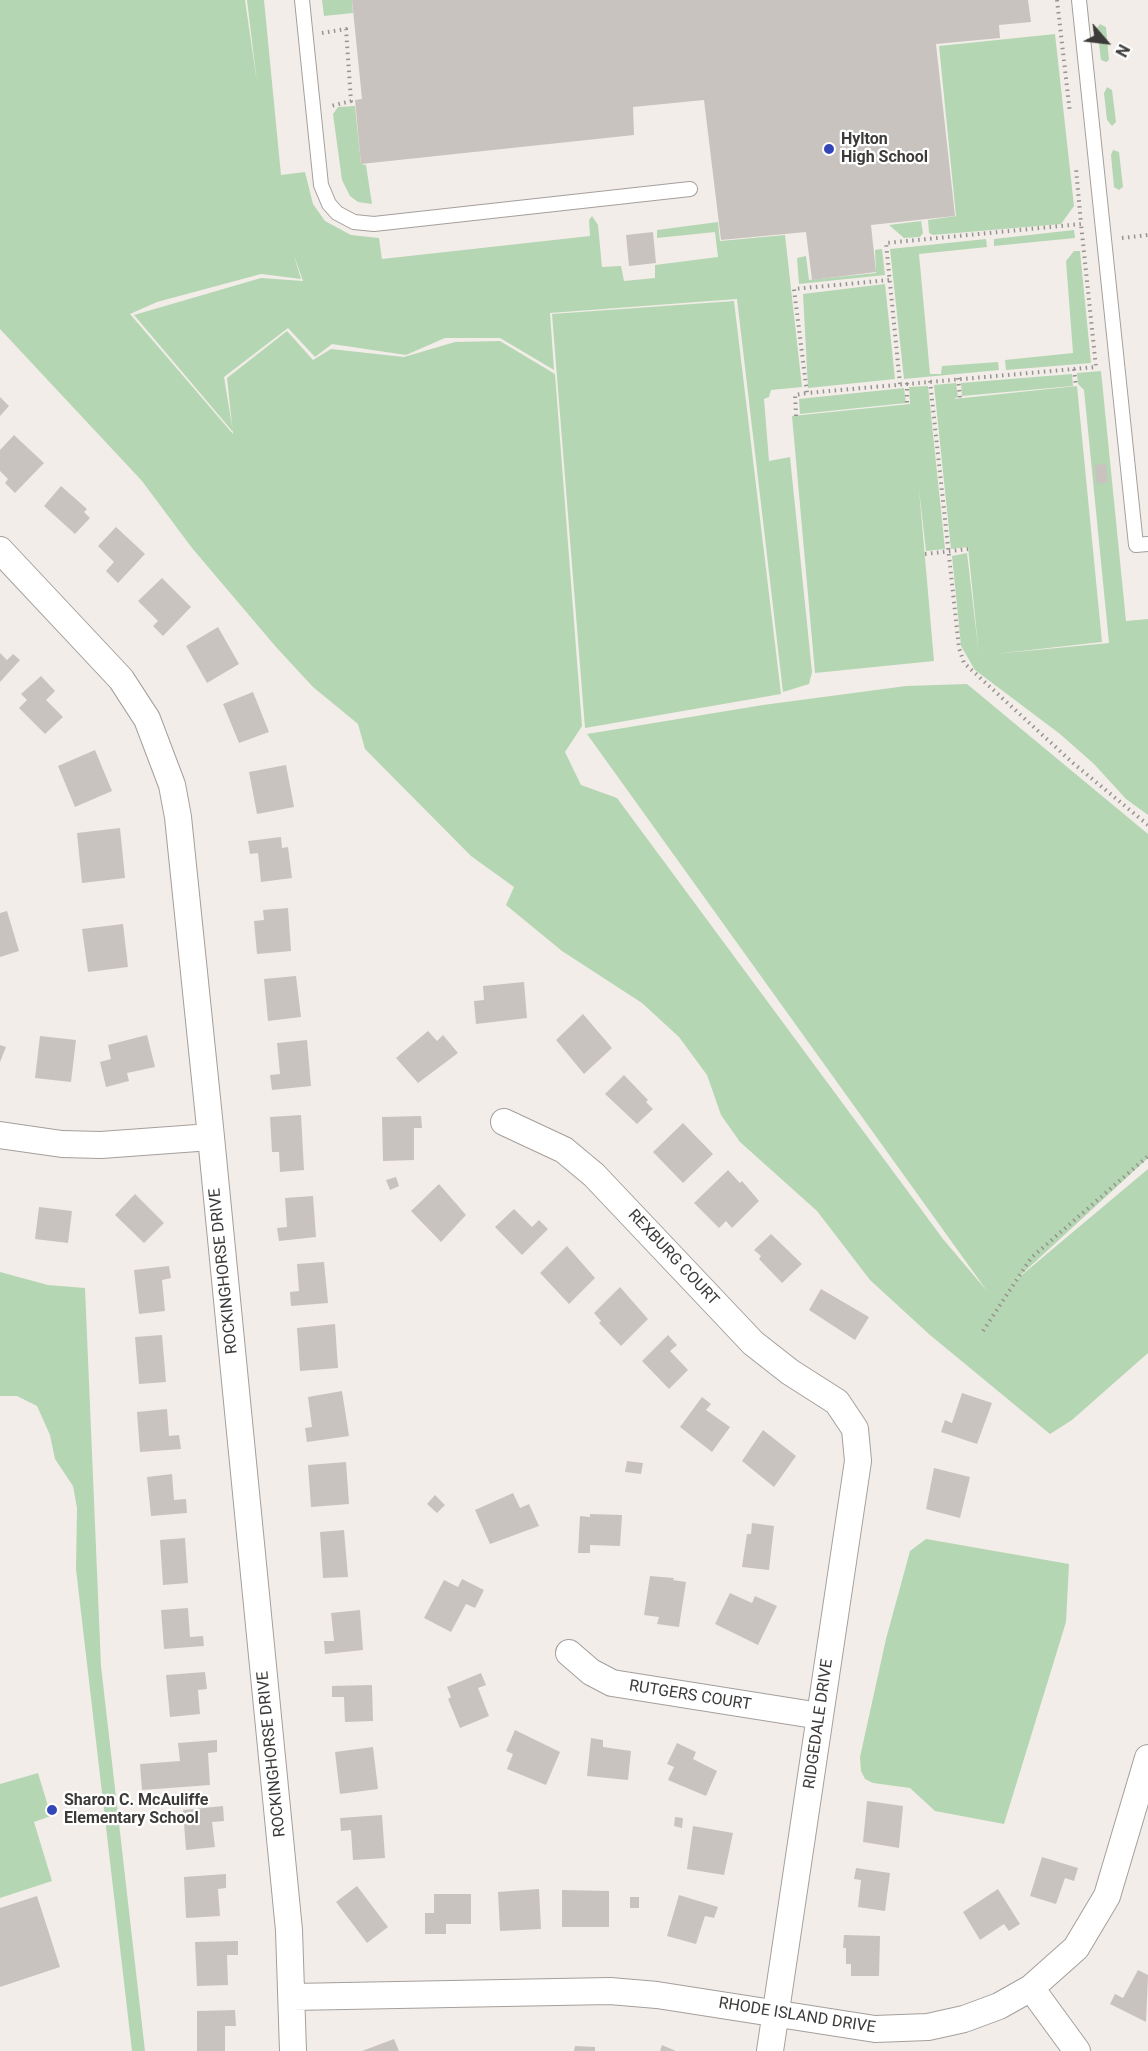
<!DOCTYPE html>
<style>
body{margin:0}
#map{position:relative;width:1148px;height:2051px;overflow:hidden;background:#f3ede9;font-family:Roboto,sans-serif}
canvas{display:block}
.north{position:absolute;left:1076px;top:12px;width:60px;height:60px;-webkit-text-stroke:4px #fff;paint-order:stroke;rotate:118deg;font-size:16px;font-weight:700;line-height:24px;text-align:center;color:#3d3b39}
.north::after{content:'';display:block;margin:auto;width:21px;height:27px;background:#3d3b39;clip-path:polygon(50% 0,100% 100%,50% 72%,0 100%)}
</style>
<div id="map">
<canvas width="1148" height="2051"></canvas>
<div class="north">N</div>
</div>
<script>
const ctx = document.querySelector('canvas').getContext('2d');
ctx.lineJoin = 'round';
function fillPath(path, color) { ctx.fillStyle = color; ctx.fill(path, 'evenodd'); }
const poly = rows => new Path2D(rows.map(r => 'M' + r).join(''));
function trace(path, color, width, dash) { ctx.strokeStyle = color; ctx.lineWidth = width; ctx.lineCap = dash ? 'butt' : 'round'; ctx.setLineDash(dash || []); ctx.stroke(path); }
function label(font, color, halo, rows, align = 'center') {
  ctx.font = font + ' Roboto,sans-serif'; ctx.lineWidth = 4.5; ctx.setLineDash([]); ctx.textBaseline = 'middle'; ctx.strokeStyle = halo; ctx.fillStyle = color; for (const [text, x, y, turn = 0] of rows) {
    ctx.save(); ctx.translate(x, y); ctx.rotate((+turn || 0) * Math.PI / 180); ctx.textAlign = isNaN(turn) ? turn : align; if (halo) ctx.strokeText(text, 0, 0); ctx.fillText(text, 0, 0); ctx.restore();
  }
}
fillPath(poly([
 [0,0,245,0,257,83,247,0,264,0,281,175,305,172,313,204,325,221,351,235,379,238,382,259,590,236,589,220,592,216,598,225,602,267,621,266,624,281,655,278,655,265,718,257,715,232,657,238,657,230,718,222,720,241,785,235,802,387,771,390,769,397,764,399,769,461,790,457,812,672,809,684,783,692,737,299,550,313,554,370,500,338,445,338,406,355,332,344,315,357,288,328,224,377,233,432,134,315,261,278,303,281,293,253,301,279,261,274,157,302,130,314,233,434,227,378,287,331,313,360,331,349,404,357,455,342,500,341,555,374,582,726,565,752,581,785,617,798,943,1239,987,1291,587,734,763,705,906,686,967,684,1148,834,1148,1158,1011,1284,1148,1169,1148,1353,1072,1420,1050,1434,930,1335,870,1280,817,1211,740,1142,721,1115,707,1075,679,1037,642,1003,562,951,506,905,514,887,471,856,365,749,358,724,313,687,276,647,192,548,142,481,0,329],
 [322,0,352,0,353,13,324,16],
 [1100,24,1106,27,1109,60,1106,62,1101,60,1097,28],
 [1055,34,1074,206,1061,224,933,235,929,233,928,220,956,216,939,46],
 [1107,87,1112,90,1116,122,1112,126,1107,120,1104,93],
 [355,106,361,164,366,165,372,204,358,202,350,196,342,180,333,114,338,107],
 [1113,150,1119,152,1123,187,1119,190,1114,187,1111,155],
 [921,221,923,233,920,237,904,238,889,225],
 [1074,230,1075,238,994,246,994,239],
 [986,239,987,247,919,254,930,374,941,374,942,366,998,362,999,370,904,379,890,249],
 [882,249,885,275,799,284,797,258,806,256,809,280,876,273,875,250],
 [1074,251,1080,251,1091,363,1006,370,1005,360,1073,353,1066,261],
 [885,284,895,379,808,388,803,294],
 [734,301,781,694,585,728,552,314],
 [1101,371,1126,621,1148,619,1148,815,1126,799,1094,764,1060,734,975,670,961,646,952,556,967,553,979,655,968,547,951,549,934,385,956,383,958,397,954,399,1077,386,1102,642,994,654,1109,643,1084,390,1078,384,1077,373],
 [1072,374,1073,386,962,396,961,383],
 [928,386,945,549,926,551,919,489,934,661,815,673,792,416,910,404,909,387],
 [904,388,906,403,800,414,799,399],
 [0,1272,48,1285,85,1288,101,1666,145,2051,132,2051,76,1569,77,1508,73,1486,55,1459,50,1435,37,1406,17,1396,0,1396],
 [926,1539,1069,1564,1066,1622,1004,1824,935,1811,910,1788,873,1783,865,1779,861,1771,860,1757,886,1639,910,1551],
 [38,1773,51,1816,34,1822,52,1881,0,1898,0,1784]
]), '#b5d6b2');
fillPath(poly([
 [352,0,1028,0,1031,22,999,25,1000,38,936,44,955,216,871,225,876,272,812,280,806,232,721,240,704,100,633,107,634,135,361,164,355,100,362,99],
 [653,232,656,263,629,266,626,235],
 [0,397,9,406,0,416],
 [14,435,44,463,15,493,5,483,8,479,0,471,0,450],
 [1106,464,1108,482,1097,484,1094,465],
 [61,486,87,509,84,512,90,518,75,534,44,506],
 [116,527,145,554,118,583,106,571,114,562,98,546],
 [162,578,191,607,163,636,153,626,158,621,138,601],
 [218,627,239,664,207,683,186,646],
 [0,653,7,660,13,654,20,660,0,682],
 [41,676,55,691,46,700,63,717,45,734,19,708,27,700,21,694],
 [253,692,269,732,239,743,223,704],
 [95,750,112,791,75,807,58,766],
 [286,765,294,807,257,814,249,772],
 [120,828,125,878,82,883,77,833],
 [281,837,282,848,288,847,292,878,261,882,258,853,250,854,248,841],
 [288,908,291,951,257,954,254,921,264,920,263,910],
 [7,911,19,951,0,957,0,913],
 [123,924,128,967,88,972,82,929],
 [296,976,301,1017,268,1021,264,979],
 [524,982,527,1018,476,1024,474,1001,484,1000,483,986],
 [583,1014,612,1048,584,1074,556,1040],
 [428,1031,437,1041,443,1035,458,1053,418,1083,396,1058],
 [147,1035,155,1067,127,1073,129,1081,106,1087,100,1062,111,1059,108,1045],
 [40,1036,76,1040,71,1082,35,1078],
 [307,1040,311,1086,272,1090,270,1075,280,1074,277,1043],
 [0,1045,6,1047,0,1062],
 [624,1075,648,1100,646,1102,653,1109,637,1124,605,1094],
 [301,1115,304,1170,280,1172,279,1152,272,1152,270,1117],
 [421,1116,422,1128,414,1128,414,1160,383,1161,382,1117],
 [683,1123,713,1154,683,1183,653,1152],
 [728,1170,740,1183,742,1181,759,1201,732,1228,726,1221,719,1228,694,1203],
 [396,1177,399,1186,390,1190,386,1180],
 [439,1184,466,1215,441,1242,411,1211],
 [135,1194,164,1223,144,1243,115,1215],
 [313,1196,316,1237,279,1241,277,1228,287,1227,285,1198],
 [39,1207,72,1211,68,1243,35,1239],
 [514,1209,532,1227,539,1220,548,1229,522,1255,495,1227],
 [771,1234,802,1264,782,1283,759,1259,761,1256,754,1250],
 [567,1246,595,1278,569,1304,540,1273],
 [324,1262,328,1303,291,1306,290,1292,299,1291,297,1264],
 [169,1266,171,1278,162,1280,165,1311,139,1314,134,1270],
 [620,1287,648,1319,621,1346,599,1323,601,1321,594,1313],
 [821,1289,869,1317,855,1340,809,1310],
 [335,1324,338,1368,300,1371,297,1328],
 [162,1335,166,1382,139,1384,135,1337],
 [668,1335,677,1345,670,1351,688,1370,669,1389,642,1361],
 [342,1391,349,1436,307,1442,305,1428,312,1427,308,1397],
 [962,1393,992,1403,977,1444,941,1432,945,1420,952,1423],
 [702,1397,711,1404,706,1410,730,1427,712,1452,680,1427],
 [167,1409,169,1436,179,1435,181,1449,140,1452,137,1412],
 [763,1430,796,1456,774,1487,742,1461],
 [627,1461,643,1463,641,1474,625,1472],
 [346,1462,349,1504,311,1507,308,1465],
 [934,1468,970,1477,960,1518,926,1509],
 [172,1474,174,1500,186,1499,187,1513,151,1516,147,1477],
 [513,1493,520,1508,529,1504,539,1526,490,1544,475,1510],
 [435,1495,445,1505,437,1513,427,1504],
 [590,1514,622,1515,620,1546,590,1545,590,1553,578,1553,580,1516,590,1517],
 [752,1523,774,1526,769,1570,742,1567,747,1534,751,1534],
 [344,1530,348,1577,323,1578,320,1532],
 [185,1538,188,1583,163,1585,160,1540],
 [650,1576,674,1578,673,1580,686,1582,679,1627,657,1624,659,1617,644,1615],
 [462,1579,484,1590,475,1608,466,1604,451,1632,424,1618,444,1580,458,1587],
 [730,1593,752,1603,755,1596,777,1606,758,1645,715,1624],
 [188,1608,190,1637,203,1636,204,1646,164,1649,161,1610],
 [360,1610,363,1650,325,1654,324,1641,334,1641,331,1613],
 [205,1672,207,1689,198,1690,200,1714,170,1717,166,1675],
 [481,1673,486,1685,478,1688,489,1716,460,1728,448,1699,451,1697,447,1687],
 [372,1685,373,1721,345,1722,344,1697,332,1697,332,1686],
 [515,1730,560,1752,546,1785,507,1769,513,1754,506,1751],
 [591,1738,603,1740,603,1747,631,1751,628,1780,587,1776],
 [217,1740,217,1752,208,1753,210,1785,142,1790,140,1764,180,1761,178,1743],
 [677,1743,696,1752,693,1759,717,1771,706,1796,668,1780,674,1767,667,1764],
 [373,1747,378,1789,340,1794,335,1752],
 [867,1801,903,1806,899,1848,863,1842],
 [223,1806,224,1821,212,1822,215,1847,186,1850,183,1810],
 [382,1815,385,1858,353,1860,351,1830,341,1831,340,1818],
 [675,1817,683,1818,682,1828,674,1826],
 [693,1826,733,1833,724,1875,687,1869],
 [1042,1857,1078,1868,1074,1881,1065,1878,1056,1904,1030,1896],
 [856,1868,890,1873,885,1911,858,1907,861,1880,854,1879],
 [226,1874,226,1888,218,1889,220,1916,186,1918,184,1877],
 [357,1886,388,1927,367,1943,336,1902],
 [539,1889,541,1929,500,1931,498,1892],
 [998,1889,1020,1924,1009,1931,1004,1924,980,1940,963,1912],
 [562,1890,609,1891,609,1927,562,1927],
 [434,1894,471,1894,471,1924,446,1924,446,1934,425,1934,425,1913,434,1913],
 [679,1895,718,1907,714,1918,705,1916,696,1944,667,1936],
 [37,1896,60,1967,0,1987,0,1908],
 [630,1897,639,1897,639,1908,630,1908],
 [844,1935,880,1936,879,1976,851,1976,851,1964,846,1964,846,1948,843,1948],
 [238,1941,238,1955,227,1955,228,1985,197,1986,195,1942],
 [1138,1970,1148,1975,1146,2022,1110,2004,1115,1994,1123,1998],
 [235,2010,236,2026,225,2026,225,2051,197,2051,197,2011],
 [394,2039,399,2051,362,2051],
 [662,2045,676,2051,660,2051],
 [575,2046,595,2047,595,2051,574,2051]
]), '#c9c3bf');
const service = poly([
 [302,0,321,185,329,204,337,213,354,222,374,224,690,189],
 [1079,0,1136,545,1148,544]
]);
const minor = poly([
 [0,550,121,679,147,719,172,785,178,817,211,1137,289,1930,293,2051],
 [504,1122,564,1150,594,1175,753,1343,790,1372,837,1402,855,1429,858,1461,770,2051],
 [0,1135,62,1144,101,1145,211,1137],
 [569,1653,591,1672,612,1683,820,1716],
 [1031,1988,1077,2051],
 [292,1997,610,1991,657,1995,875,2029,928,2027,964,2019,999,2006,1031,1988,1076,1948,1107,1896,1148,1758]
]);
trace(service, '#a59f9c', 16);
trace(minor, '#a59f9c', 28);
trace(poly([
 [1057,0,1070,113],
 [322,33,346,29,351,101,331,106],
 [1122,238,1148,235],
 [889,280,794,289,807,393,1096,367,1081,224],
 [1074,369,1076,386],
 [958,378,960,398],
 [930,381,959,648,964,663,1073,763,1148,825],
 [907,383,907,405],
 [900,384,886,243,1081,224,1076,168],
 [796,416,795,395,807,393],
 [925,554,968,549],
 [983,1331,1031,1258,1148,1156]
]), '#979390', 4, [1.5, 4.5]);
trace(service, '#fff', 14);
trace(minor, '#fff', 26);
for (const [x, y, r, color] of [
 [829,149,6,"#3346b8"],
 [52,1810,6,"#3346b8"]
]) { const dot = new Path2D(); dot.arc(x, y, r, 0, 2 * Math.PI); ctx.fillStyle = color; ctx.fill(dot); trace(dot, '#fff', 2); }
label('bold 16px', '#3d3b39', '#fff', [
 ["Hylton",841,140],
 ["High School",841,158],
 ["Sharon C. McAuliffe",64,1801],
 ["Elementary School",64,1819]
], 'left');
label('16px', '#3d3b39', '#fff', [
 ["REXBURG COURT",673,1258,47],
 ["ROCKINGHORSE DRIVE",224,1271,-96],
 ["RUTGERS COURT",690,1696,9],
 ["RIDGEDALE DRIVE",819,1724,-82],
 ["ROCKINGHORSE DRIVE",272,1754,-96],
 ["RHODE ISLAND DRIVE",797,2016,9]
]);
</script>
